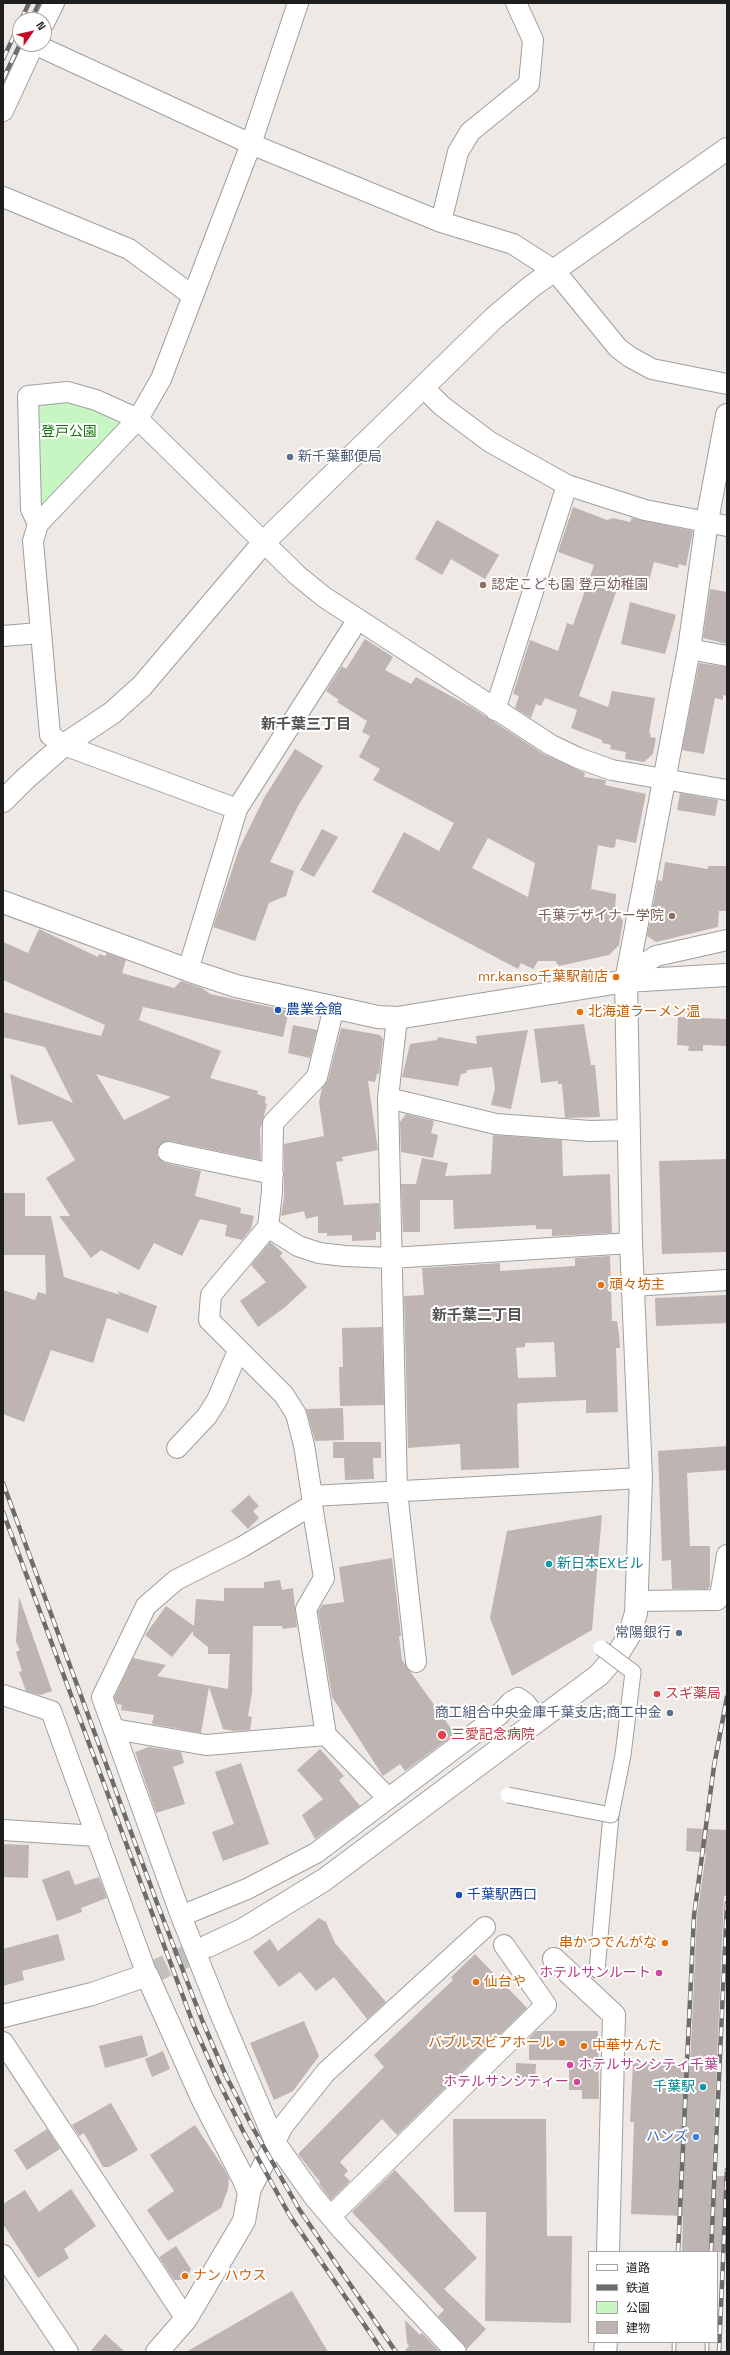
<!DOCTYPE html>
<meta charset="utf-8">
<style>
body{margin:0}
#map{position:relative;width:730px;height:2355px;overflow:hidden;background:#eee9e4;font-family:"Space Grotesk","Noto Sans JP",sans-serif}
canvas{display:block}
.frame{position:absolute;inset:0;border:4px solid #1e1e1e;pointer-events:none}
.legend{position:absolute;left:588px;top:2251px;width:130px;height:92px;box-sizing:border-box;background:#fff;border:1px solid #a5a5a5;margin:0;padding:5px 7px;list-style:none;font-size:12px;color:#1e1e1e}
.legend li{display:flex;align-items:center;gap:8px;height:20px}
.legend b{width:20px;border:1px solid #a5a5a5}
.north{position:absolute;left:12px;top:12px;width:40px;height:40px;box-sizing:border-box;background:#fff;border:1px solid #a5a5a5;border-radius:50%;rotate:56deg;font-size:11px;font-weight:700;line-height:16px;text-align:center;color:#1e1e1e}
.north::after{content:'';display:block;margin:auto;width:14px;height:18px;background:#c00c26;clip-path:polygon(50% 0,100% 100%,50% 72%,0 100%)}
</style>
<div id="map">
<canvas width="730" height="2355"></canvas>
<div class="frame"></div>
<ul class="legend">
<li><b style="height:5px;background:#fff"></b>道路</li>
<li><b style="height:5px;background:#6c6c6c"></b>鉄道</li>
<li><b style="height:11px;background:#c7f6c3"></b>公園</li>
<li><b style="height:11px;background:#beb4b1"></b>建物</li>
</ul>
<div class="north">N</div>
</div>
<script>
const ctx = document.querySelector('canvas').getContext('2d');
ctx.lineJoin = 'round';
function fillPath(path, color) { ctx.fillStyle = color; ctx.fill(path, 'evenodd'); }
const poly = rows => new Path2D(rows.map(r => 'M' + r).join(''));
function trace(path, color, width, dash) { ctx.strokeStyle = color; ctx.lineWidth = width; ctx.lineCap = dash ? 'butt' : 'round'; ctx.setLineDash(dash || []); ctx.stroke(path); }
function label(font, color, halo, rows, align = 'center') {
  ctx.font = font + ' "Space Grotesk","Noto Sans JP",sans-serif'; ctx.lineWidth = 4; ctx.setLineDash([]); ctx.textBaseline = 'middle'; ctx.strokeStyle = halo; ctx.fillStyle = color; for (const [text, x, y, turn = 0] of rows) {
    ctx.save(); ctx.translate(x, y); ctx.rotate((+turn || 0) * Math.PI / 180); ctx.textAlign = isNaN(turn) ? turn : align; if (halo) ctx.strokeText(text, 0, 0); ctx.fillText(text, 0, 0); ctx.restore();
  }
}
fillPath(poly([
 [68,396,121,419,118,432,44,504,38,502,34,401]
]), '#c7f6c3');
fillPath(poly([
 [573,507,607,520,613,518,630,522,632,518,693,531,686,566,679,564,678,568,654,562,646,592,619,584,579,696,608,707,612,691,655,698,649,733,651,734,650,737,656,738,653,754,644,762,625,759,626,752,610,749,611,745,602,743,602,740,571,728,577,710,545,698,541,706,536,704,531,718,515,708,519,696,513,694,530,640,558,651,567,623,573,625,594,565,558,552],
 [437,520,499,555,485,579,451,559,442,575,415,559],
 [710,589,727,592,727,644,703,638],
 [630,602,676,615,665,654,621,644],
 [365,639,393,657,385,670,411,684,416,677,471,707,545,755,585,773,584,777,606,780,605,785,646,794,636,843,616,839,615,847,612,848,598,845,591,889,616,894,615,910,623,921,619,945,609,955,559,966,555,961,538,961,533,969,521,963,518,969,372,892,404,832,439,851,454,823,373,780,380,769,359,757,370,736,362,732,367,721,337,702,339,700,326,691,342,666,346,669],
 [488,838,535,863,528,897,472,868],
 [699,663,727,667,727,696,723,695,723,700,715,698,704,754,682,750],
 [295,749,323,766,298,806,270,862,294,871,286,896,269,903,255,941,213,927,239,849,264,798],
 [680,793,718,800,715,816,677,810],
 [322,829,338,837,314,877,300,870],
 [665,862,708,869,708,866,727,866,727,911,719,911,718,927,656,942,647,936,658,880,662,881],
 [39,929,98,957,99,954,106,956,106,953,126,960,122,973,174,988,181,981,202,988,210,994,289,1011,283,1037,143,1007,139,1020,221,1051,210,1078,258,1091,257,1094,266,1097,265,1103,267,1104,260,1130,261,1160,170,1141,160,1144,157,1150,157,1156,165,1163,201,1171,195,1196,241,1208,240,1213,254,1216,251,1229,242,1240,225,1236,227,1225,200,1219,182,1256,154,1243,139,1270,101,1250,91,1258,59,1216,70,1216,46,1178,75,1160,52,1121,18,1125,10,1074,73,1103,45,1047,3,1037,3,1012,101,1036,105,1025,3,980,3,942,28,953],
 [96,1074,150,1090,171,1097,124,1120],
 [678,1017,727,1019,727,1046,703,1045,703,1051,688,1051,689,1046,677,1045],
 [584,1024,591,1065,595,1065,600,1117,565,1118,562,1084,558,1084,558,1081,541,1083,534,1029],
 [293,1025,317,1030,310,1058,288,1053],
 [341,1028,380,1035,383,1039,379,1074,377,1073,375,1082,368,1081,378,1150,342,1157,343,1161,336,1162,344,1205,379,1203,380,1232,376,1232,376,1240,352,1241,352,1235,327,1236,327,1233,318,1233,318,1216,306,1219,304,1211,281,1216,284,1197,284,1144,324,1136,319,1102,322,1088,328,1080],
 [528,1030,511,1109,491,1105,495,1088,492,1067,467,1070,466,1073,461,1074,458,1086,402,1077,410,1044,437,1040,438,1037,477,1044,476,1036],
 [406,1114,434,1121,431,1133,438,1135,433,1158,401,1152,400,1122],
 [493,1135,562,1140,563,1176,610,1174,612,1233,552,1236,552,1229,536,1229,536,1225,454,1229,453,1200,420,1200,420,1232,403,1232,401,1184,416,1184,422,1158,448,1163,445,1176,491,1174],
 [727,1159,727,1252,662,1254,659,1161],
 [3,1193,25,1193,25,1216,51,1216,64,1277,120,1295,117,1291,157,1306,148,1333,107,1318,93,1363,51,1350,24,1422,3,1414,3,1290,35,1300,38,1292,46,1294,45,1255,3,1255],
 [270,1242,283,1253,280,1256,307,1287,284,1308,258,1327,240,1301,266,1282,251,1265],
 [610,1256,612,1321,617,1321,619,1334,620,1348,616,1348,618,1412,586,1413,586,1400,519,1403,517,1405,519,1468,461,1470,460,1444,408,1448,404,1296,424,1295,422,1268,500,1263,500,1271,575,1266,575,1258],
 [554,1342,556,1377,518,1378,516,1348,525,1347,525,1343],
 [727,1295,727,1323,656,1326,655,1298],
 [382,1327,384,1405,340,1406,339,1367,343,1367,342,1328],
 [343,1408,344,1440,315,1441,306,1409],
 [333,1442,381,1442,381,1458,373,1458,374,1479,345,1480,344,1458,333,1458],
 [727,1446,727,1470,687,1473,690,1546,710,1546,710,1586,708,1589,672,1589,671,1560,662,1561,658,1451],
 [249,1495,259,1506,253,1511,259,1518,248,1529,231,1511],
 [602,1515,592,1630,512,1676,490,1618,507,1531],
 [392,1558,401,1636,399,1636,402,1660,455,1734,405,1771,400,1764,383,1776,332,1697,318,1611,322,1605,344,1602,339,1567],
 [280,1580,282,1590,293,1588,297,1627,283,1629,282,1626,253,1626,252,1693,248,1716,252,1717,250,1730,234,1731,223,1729,209,1687,201,1733,152,1724,154,1715,121,1710,122,1705,117,1704,114,1698,133,1658,166,1665,157,1676,228,1689,230,1654,208,1654,208,1647,193,1635,193,1631,172,1657,145,1635,166,1606,194,1626,196,1599,224,1601,224,1588,264,1588,264,1582],
 [19,1597,52,1691,40,1695,26,1691,19,1672,22,1671,16,1652,20,1650,16,1642],
 [149,1747,181,1752,184,1763,173,1767,185,1804,156,1813,135,1752],
 [320,1749,344,1776,339,1780,360,1806,315,1839,302,1815,323,1799,297,1770],
 [241,1763,269,1844,223,1861,212,1832,234,1824,215,1772],
 [687,1828,727,1830,727,1896,724,1896,712,2176,727,2176,727,2252,682,2252,683,2216,631,2214,634,2122,630,2122,633,2063,690,2066,697,1916,706,1853,686,1851],
 [3,1844,29,1845,28,1878,3,1877],
 [69,1870,75,1885,99,1877,107,1898,81,1908,82,1912,57,1921,42,1880],
 [319,1918,326,1922,335,1943,386,2002,367,2019,334,1977,316,1991,300,1972,279,1987,253,1952,270,1939,278,1951],
 [58,1934,65,1960,22,1971,24,1980,3,1986,3,1949],
 [475,1954,527,2008,397,2135,382,2119,340,2162,348,2171,344,2175,350,2181,331,2200,319,2184,320,2182,298,2154,384,2067,374,2055,453,1980,451,1977],
 [304,2021,319,2056,293,2091,274,2100,250,2043],
 [536,2031,598,2031,599,2099,582,2099,582,2090,569,2090,569,2060,529,2060,529,2038],
 [142,2035,148,2056,105,2068,99,2046],
 [163,2051,170,2069,152,2077,145,2059],
 [516,2063,536,2064,535,2080,516,2080],
 [111,2103,138,2150,109,2167,103,2167,84,2133,79,2136,72,2125],
 [453,2119,546,2119,547,2236,572,2236,571,2323,485,2321,486,2212,454,2212],
 [195,2125,223,2167,229,2178,228,2189,221,2208,168,2241,147,2210,174,2191,150,2155],
 [47,2129,60,2149,27,2170,14,2150],
 [395,2170,477,2258,444,2289,486,2329,467,2349,438,2316,444,2310,352,2212],
 [71,2189,96,2226,64,2249,69,2258,38,2278,3,2224,3,2204,25,2190,39,2212],
 [176,2246,191,2269,186,2280,174,2280,159,2257],
 [292,2291,328,2352,186,2352],
 [405,2320,420,2335,422,2333,440,2352,404,2352,409,2346,407,2343],
 [105,2334,125,2352,90,2352]
]), '#beb4b1');
trace(poly([
 [147,1975,208,1946]
]), '#c4c0bc', 22, [22, 11]);
const pedestrian = poly([
 [597,1970,611,1815]
]);
const minor = poly([
 [44,23,54,3],
 [34,44,251,144,441,222,513,244,555,271,618,348,630,357,652,369,727,384],
 [3,111,34,44],
 [3,197,129,249,193,296],
 [441,222,458,152,470,132,529,84,533,40,516,3],
 [423,387,442,406,490,442,567,485,645,510,727,526],
 [38,524,31,509,28,396,68,392,96,400,138,419,297,575,324,597,551,745,578,758,612,770,727,790],
 [3,636,40,633],
 [689,649,727,656],
 [495,710,567,485],
 [237,809,64,745,50,735,33,541,38,524,138,419,161,379,251,144,298,3],
 [188,970,237,809,358,619],
 [626,981,640,966,656,956,727,940],
 [397,1018,388,1098,397,1491,416,1662],
 [388,1098,496,1124,590,1131,629,1130],
 [168,1152,273,1174],
 [268,1227,298,1246,319,1253,345,1256,391,1258,631,1243],
 [633,1286,727,1280],
 [177,1448,207,1416,217,1400,238,1351],
 [312,1496,304,1445,296,1414,284,1395,209,1320,211,1295,268,1227,272,1192,273,1123,317,1077,334,1007],
 [312,1505,324,1578,306,1609,326,1735,388,1798],
 [636,1601,717,1600,720,1596,727,1555],
 [3,1695,51,1711,147,1975],
 [114,1729,206,1745,326,1735],
 [3,1830,97,1836],
 [181,1916,247,1889,316,1853,499,1715,511,1702,518,1698,525,1703,539,1720],
 [3,2042,186,2319],
 [249,2193,283,2126,326,2072,485,1927],
 [331,2216,546,2005,504,1945],
 [3,2255,68,2352],
 [456,2352,342,2230,314,2197,275,2142,219,2011,181,1916,102,1697,146,1606,176,1580,242,1547,312,1505,312,1496,641,1478]
]);
const tertiary = poly([
 [3,801,25,779,64,745,112,713,142,686,264,542,494,318,532,286,727,149],
 [3,902,188,970,236,986,378,1017,397,1018,626,981,727,975],
 [208,1946,244,1929,324,1880,599,1675,619,1652,629,1636,636,1613,641,1478,631,1243,626,981,689,649,707,521,727,415],
 [554,1959,614,2015,608,2252],
 [3,2016,92,1994,147,1975,202,2098,244,2180,249,2193,244,2221,186,2319,157,2352],
 [605,2352,606,2342]
]);
trace(pedestrian, '#9f9f9f', 17);
trace(minor, '#9f9f9f', 22);
trace(tertiary, '#9f9f9f', 24);
trace(pedestrian, '#fff', 15);
trace(minor, '#fff', 20);
trace(tertiary, '#fff', 22);
const rail = poly([
 [21,20,29,3],
 [31,20,39,3],
 [3,59,20,23],
 [3,79,20,44],
 [3,1483,157,1903,202,2020,226,2076,253,2128,299,2209,396,2352],
 [3,1512,194,2026,218,2080,244,2133,290,2216,383,2352],
 [678,2252,694,1916,714,1766,727,1697],
 [711,2252,727,1903],
 [674,2352,674,2342],
 [707,2352,707,2342],
 [719,2352,727,2170]
]);
trace(rail, '#6c6c6c', 4.5);
trace(rail, '#fff', 3, [9]);
const pedestrianBridge = poly([
 [508,1795,611,1815,623,1755,633,1672,601,1648]
]);
trace(pedestrianBridge, '#9f9f9f', 17, []);
trace(pedestrianBridge, '#fff', 15);
for (const [x, y, r, color] of [
 [290,457,4,"#5c6f8a"],
 [483,585,4,"#8d6e63"],
 [672,916,4,"#8d6e63"],
 [616,977,4,"#e8710a"],
 [278,1010,4,"#1a4fb4"],
 [580,1012,4,"#e8710a"],
 [601,1285,4,"#e8710a"],
 [549,1564,4,"#0f9aa8"],
 [679,1633,4,"#5c6f8a"],
 [657,1694,4,"#e0444e"],
 [670,1713,4,"#5c6f8a"],
 [442,1735,5,"#e0444e"],
 [459,1895,4,"#1a4fb4"],
 [665,1943,4,"#e8710a"],
 [659,1973,4,"#d1479c"],
 [476,1982,4,"#e8710a"],
 [562,2043,4,"#e8710a"],
 [584,2046,4,"#e8710a"],
 [570,2065,4,"#d1479c"],
 [577,2082,4,"#d1479c"],
 [703,2087,4,"#0f9aa8"],
 [696,2137,4,"#3f7fe0"],
 [185,2276,4,"#e8710a"]
]) { const dot = new Path2D(); dot.arc(x, y, r, 0, 2 * Math.PI); ctx.fillStyle = color; ctx.fill(dot); trace(dot, '#fff', 1.5); }
label('14px', '#187612', '#fff', [
 ["登戸公園",69,432]
]);
label('14px', '#4e5e75', '#fff', [
 ["新千葉郵便局",298,457,"left"],
 ["常陽銀行",671,1633],
 ["商工組合中央金庫千葉支店;商工中金",662,1713]
], 'right');
label('14px', '#785e54', '#fff', [
 ["認定こども園 登戸幼稚園",491,585],
 ["千葉デザイナー学院",664,916,"right"]
], 'left');
label('14px', '#c56008', '#fff', [
 ["mr.kanso千葉駅前店",608,977,"right"],
 ["北海道ラーメン温",588,1012],
 ["頑々坊主",609,1285],
 ["串かつでんがな",657,1943,"right"],
 ["仙台や",484,1982],
 ["バブルスビアホール",554,2043,"right"],
 ["中華サんた",592,2046],
 ["ナン ハウス",193,2276]
], 'left');
label('14px', '#164399', '#fff', [
 ["農業会館",286,1010],
 ["千葉駅西口",467,1895]
], 'left');
label('14px', '#0d838f', '#fff', [
 ["新日本EXビル",557,1564],
 ["千葉駅",695,2087,"right"]
], 'left');
label('14px', '#be3a42', '#fff', [
 ["スギ薬局",665,1694],
 ["三愛記念病院",451,1735]
], 'left');
label('14px', '#b23c85', '#fff', [
 ["ホテルサンルート",651,1973],
 ["ホテルサンシティ千葉",578,2065,"left"],
 ["ホテルサンシティー",569,2082]
], 'right');
label('14px', '#366cbe', '#fff', [
 ["ハンズ",688,2137]
], 'right');
label('bold 15px', '#515151', '#fff', [
 ["新千葉三丁目",306,725],
 ["新千葉二丁目",477,1316]
]);
</script>
